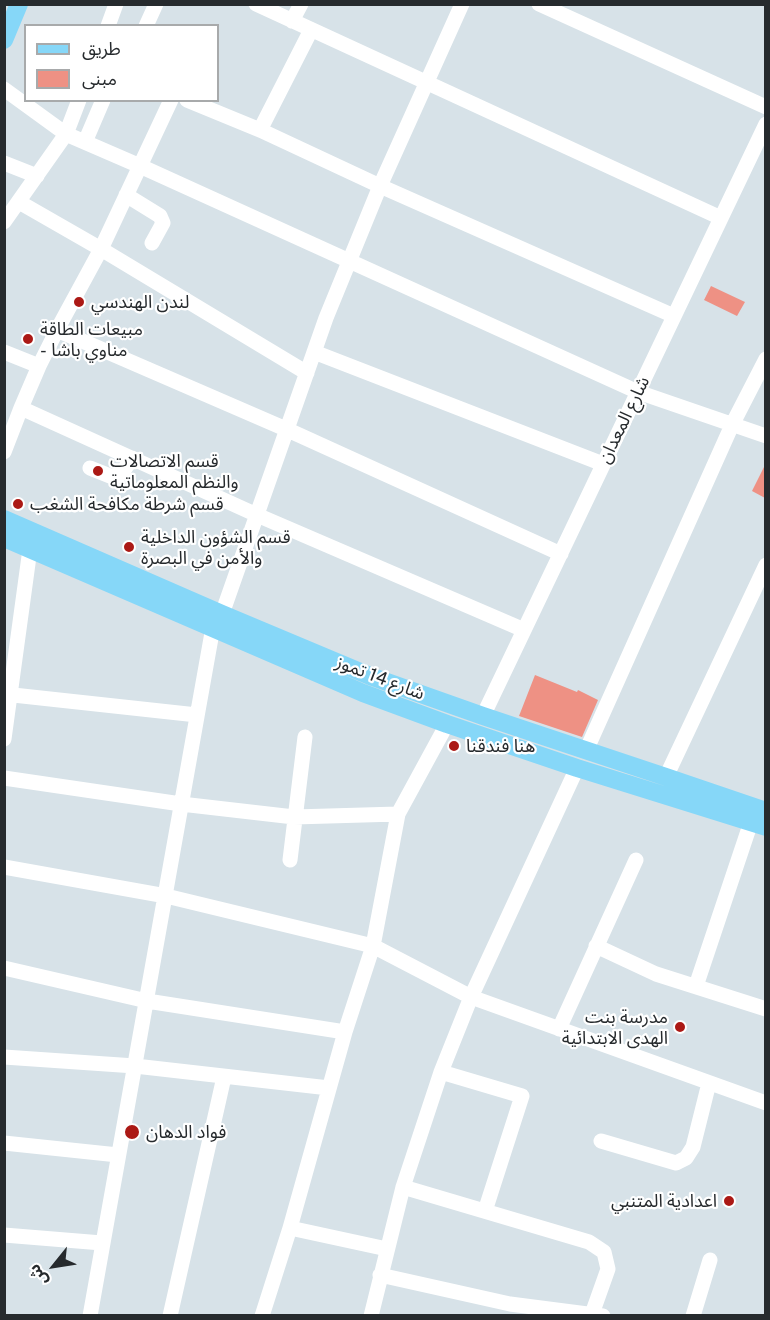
<!DOCTYPE html>
<meta charset="utf-8">
<style>
body{margin:0}
#map{position:relative;width:770px;height:1320px;overflow:hidden;background:#d7e2e8;font-family:"Public Sans","Noto Sans Arabic",sans-serif}
canvas{display:block}
.frame{position:absolute;inset:0;border:6px solid #262a2d;pointer-events:none}
.legend{position:absolute;left:24px;top:24px;width:195px;height:78px;box-sizing:border-box;background:#fff;border:2px solid #a8aaab;margin:0;padding:8px 10px;list-style:none;font-size:18px;color:#262a2d}
.legend li{display:flex;align-items:center;gap:12px;height:30px}
.legend b{width:30px;border:2px solid #a8aaab}
.north{position:absolute;left:24px;top:1236px;width:60px;height:60px;-webkit-text-stroke:4px #fff;paint-order:stroke;rotate:240deg;font-size:16px;font-weight:700;line-height:24px;text-align:center;color:#262a2d}
.north::after{content:'';display:block;margin:auto;width:21px;height:27px;background:#262a2d;clip-path:polygon(50% 0,100% 100%,50% 72%,0 100%)}
</style>
<div id="map">
<canvas width="770" height="1320"></canvas>
<div class="frame"></div>
<ul class="legend">
<li><b style="height:8px;background:#86d7f8"></b>طريق</li>
<li><b style="height:16px;background:#ee9184"></b>مبنى</li>
</ul>
<div class="north">ش</div>
</div>
<script>
const ctx = document.querySelector('canvas').getContext('2d');
ctx.lineJoin = 'round';
function fillPath(path, color) { ctx.fillStyle = color; ctx.fill(path, 'evenodd'); }
const poly = rows => new Path2D(rows.map(r => 'M' + r).join(''));
function trace(path, color, width, dash) { ctx.strokeStyle = color; ctx.lineWidth = width; ctx.lineCap = dash ? 'butt' : 'round'; ctx.setLineDash(dash || []); ctx.stroke(path); }
function label(font, color, halo, rows, align = 'center') {
  ctx.font = font + ' "Public Sans","Noto Sans Arabic",sans-serif'; ctx.lineWidth = 4.5; ctx.setLineDash([]); ctx.textBaseline = 'middle'; ctx.strokeStyle = halo; ctx.fillStyle = color; for (const [text, x, y, turn = 0] of rows) {
    ctx.save(); ctx.translate(x, y); ctx.rotate((+turn || 0) * Math.PI / 180); ctx.textAlign = isNaN(turn) ? turn : align; if (halo) ctx.strokeText(text, 0, 0); ctx.fillText(text, 0, 0); ctx.restore();
  }
}
fillPath(poly([
 [711,286,745,302,737,316,704,300],
 [765,465,765,498,752,491],
 [535,675,577,692,578,690,598,700,582,737,519,716]
]), '#ee9184');
trace(poly([
 [256,4,721,218],
 [539,4,766,107],
 [292,21,301,4],
 [108,26,116,4],
 [146,26,156,4],
 [4,89,66,134,140,166,638,392,766,436],
 [187,100,260,130,380,186,674,316],
 [260,130,311,30],
 [85,142,103,100],
 [4,163,37,176],
 [126,195,160,216,163,223,152,243],
 [19,202,101,249,307,373],
 [4,222,66,134,79,100],
 [57,330,288,430,561,554],
 [4,352,39,366],
 [314,352,603,464],
 [21,408,257,515,524,630],
 [4,452,21,408,39,366,57,330,101,249,171,100],
 [90,468,110,476,118,476,122,473,132,458],
 [222,614,326,318,380,186,462,4],
 [4,694,197,715],
 [483,716,766,124],
 [4,739,30,549],
 [586,751,732,425,766,359],
 [666,777,766,565],
 [4,778,181,804,294,817,398,814],
 [290,860,305,737],
 [4,867,166,896,373,946,471,997,766,1103],
 [596,946,656,974,766,1009],
 [4,968,147,1001,345,1032],
 [696,986,751,822],
 [559,1029,636,860],
 [4,1057,135,1066,329,1088],
 [441,1072,522,1096,485,1211],
 [601,1141,676,1163,686,1158,693,1147,709,1083],
 [4,1143,118,1155],
 [403,1187,589,1242,604,1252,608,1269,592,1314],
 [290,1228,387,1249],
 [4,1235,102,1243],
 [380,1275,510,1304,603,1316],
 [90,1316,213,627],
 [170,1316,224,1077],
 [262,1316,290,1228,345,1032,373,946,398,814,447,724],
 [371,1316,403,1187,441,1072,471,997,577,768],
 [693,1316,710,1260]
]), '#fff', 15);
trace(poly([
 [4,40,19,4],
 [4,519,222,614,370,676,483,716,666,777,766,811],
 [4,538,363,693,447,724,577,768,766,827]
]), '#86d7f8', 18);
for (const [x, y, r, color] of [
 [79,302,6,"#ab1915"],
 [28,339,6,"#ab1915"],
 [98,471,6,"#ab1915"],
 [18,504,6,"#ab1915"],
 [129,547,6,"#ab1915"],
 [454,746,6,"#ab1915"],
 [680,1027,6,"#ab1915"],
 [132,1132,8,"#ab1915"],
 [729,1201,6,"#ab1915"]
]) { const dot = new Path2D(); dot.arc(x, y, r, 0, 2 * Math.PI); ctx.fillStyle = color; ctx.fill(dot); trace(dot, '#fff', 2); }
label('18px', '#262a2d', '#fff', [
 ["لندن الهندسي",91,302],
 ["مبيعات الطاقة",40,329],
 ["- مناوي باشا",40,350],
 ["قسم الاتصالات",110,461],
 ["والنظم المعلوماتية",110,482],
 ["قسم شرطة مكافحة الشغب",30,504],
 ["قسم الشؤون الداخلية",141,537],
 ["والأمن في البصرة",141,558],
 ["هنا فندقنا",466,746],
 ["مدرسة بنت",668,1017,"right"],
 ["الهدى اﻻبتدائية",668,1038,"right"],
 ["فواد الدهان",146,1132],
 ["اعدادية المتنبي",717,1201,"right"]
], 'left');
label('18px', '#262a2d', '#fff', [
 ["شارع المعدان",624,420,-64],
 ["شارع 14 تموز",380,678,21]
]);
</script>
